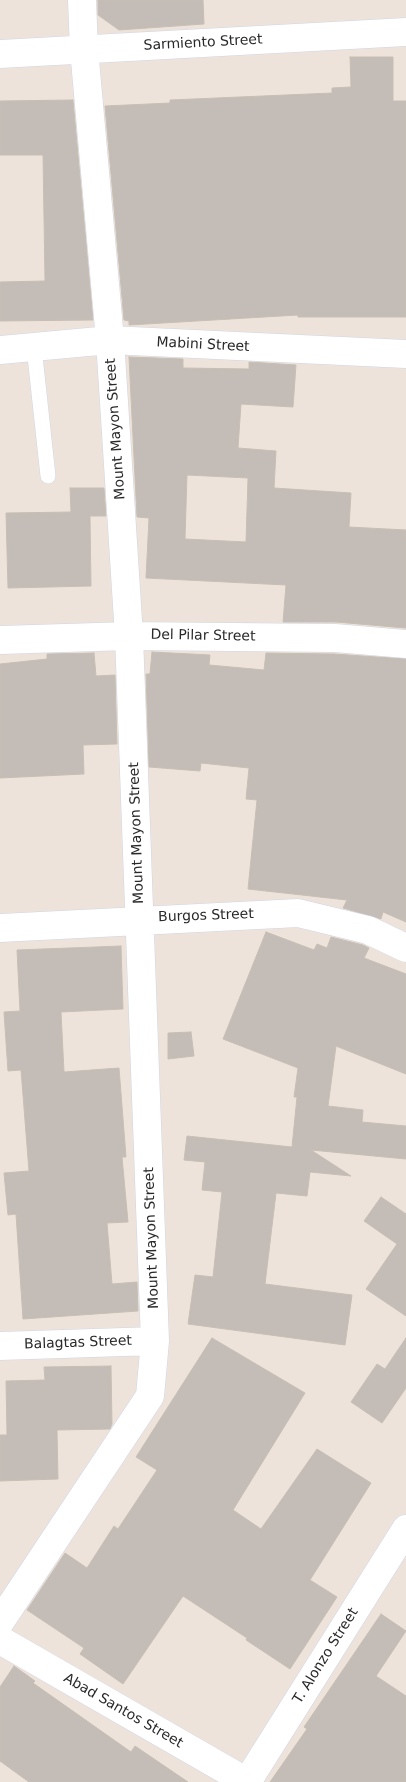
<!DOCTYPE html>
<style>
body{margin:0}
canvas{display:block;background:#ede3da}
</style>
<canvas width="406" height="1782"></canvas>
<script>
const ctx = document.querySelector('canvas').getContext('2d');
ctx.lineJoin = 'round';
function fillPath(path, color) { ctx.fillStyle = color; ctx.fill(path, 'evenodd'); }
const poly = rows => new Path2D(rows.map(r => 'M' + r).join(''));
function trace(path, color, width, dash) { ctx.strokeStyle = color; ctx.lineWidth = width; ctx.lineCap = dash ? 'butt' : 'round'; ctx.setLineDash(dash || []); ctx.stroke(path); }
function label(font, color, halo, rows, align = 'center') {
  ctx.font = font + ' "DejaVu Sans",sans-serif'; ctx.lineWidth = 5; ctx.setLineDash([]); ctx.textBaseline = 'middle'; ctx.strokeStyle = halo; ctx.fillStyle = color; for (const [text, x, y, turn = 0] of rows) {
    ctx.save(); ctx.translate(x, y); ctx.rotate((+turn || 0) * Math.PI / 180); ctx.textAlign = isNaN(turn) ? turn : align; if (halo) ctx.strokeText(text, 0, 0); ctx.fillText(text, 0, 0); ctx.restore();
  }
}
const building = poly([
 [98,0,203,0,204,24,119,30,98,15,98,0],
 [350,57,393,57,393,101,406,101,406,317,298,317,298,315,129,325,129,321,124,320,105,106,170,103,170,100,332,93,332,88,351,87,350,57],
 [73,100,93,320,0,321,0,282,45,281,43,155,0,155,0,101,73,100],
 [129,357,183,359,183,368,249,369,249,362,296,365,293,407,241,404,238,448,276,451,274,488,351,493,349,527,406,530,406,628,336,622,283,622,286,585,146,578,149,518,137,517,129,357],
 [187,475,248,478,246,542,185,539,187,475],
 [70,488,104,488,106,516,90,516,91,586,8,588,6,513,71,512,70,488],
 [152,652,210,655,209,665,264,670,266,653,334,654,406,659,406,922,383,912,381,919,343,908,347,900,248,889,257,800,246,799,249,768,201,763,200,771,149,767,146,674,150,674,152,652],
 [94,653,96,676,115,675,117,744,83,745,84,774,0,778,0,664,47,659,47,654,94,653],
 [266,932,314,950,317,944,327,948,331,937,363,945,369,948,364,958,406,974,406,1074,336,1046,328,1106,363,1110,362,1122,406,1126,406,1159,311,1150,351,1176,310,1172,307,1196,276,1193,265,1284,352,1295,345,1345,188,1324,195,1275,213,1277,222,1192,202,1190,205,1162,184,1160,187,1136,292,1147,297,1097,294,1097,298,1068,223,1039,266,932],
 [121,946,123,1009,61,1012,64,1072,119,1068,126,1157,122,1157,128,1222,107,1223,112,1284,137,1282,138,1311,23,1319,16,1214,8,1215,4,1173,29,1171,21,1070,8,1071,4,1012,20,1011,17,950,121,946],
 [191,1032,194,1056,168,1059,168,1033,191,1032],
 [381,1197,406,1214,406,1316,366,1289,397,1244,364,1221,381,1197],
 [212,1338,305,1393,233,1510,261,1529,317,1449,371,1483,310,1580,337,1597,290,1669,246,1640,247,1638,183,1596,123,1684,80,1654,84,1648,27,1610,65,1553,87,1568,114,1526,118,1529,157,1470,136,1457,212,1338],
 [406,1338,406,1388,382,1423,351,1402,377,1364,385,1369,406,1338],
 [111,1366,112,1424,110,1429,57,1430,58,1479,0,1481,0,1435,7,1435,6,1381,45,1380,44,1367,111,1366],
 [381,1614,406,1631,376,1676,406,1696,406,1782,270,1782,307,1729,304,1727,381,1614],
 [14,1666,35,1681,33,1683,131,1752,135,1746,188,1782,29,1782,0,1761,0,1687,14,1666]
]);
fillPath(building, '#c4bdb7');
trace(building, '#c8bfb4', 1);
const service = poly([
 [34,347,48,476]
]);
const minor = poly([
 [0,54,406,32],
 [0,350,110,340,406,354],
 [0,640,129,636,335,638,406,644],
 [0,928,298,913,368,930,406,948],
 [0,1346,155,1341],
 [0,1622,150,1396,155,1341,129,636,110,340,84,49,82,0],
 [0,1640,247,1782],
 [247,1782,406,1529]
]);
trace(service, '#cfd5e4', 16);
trace(minor, '#cfd5e4', 29);
trace(service, '#fff', 15);
trace(minor, '#fff', 28);
label('14px', '#292929', '#fff', [
 ["Sarmiento Street",203,43,-3],
 ["Mabini Street",203,345,3],
 ["Mount Mayon Street",116,429,-94],
 ["Del Pilar Street",203,636,1],
 ["Mount Mayon Street",137,833,-92],
 ["Burgos Street",206,916,-2],
 ["Mount Mayon Street",152,1238,-92],
 ["Balagtas Street",78,1343,-2],
 ["T. Alonzo Street",326,1656,-58],
 ["Abad Santos Street",123,1711,30]
]);
</script>
